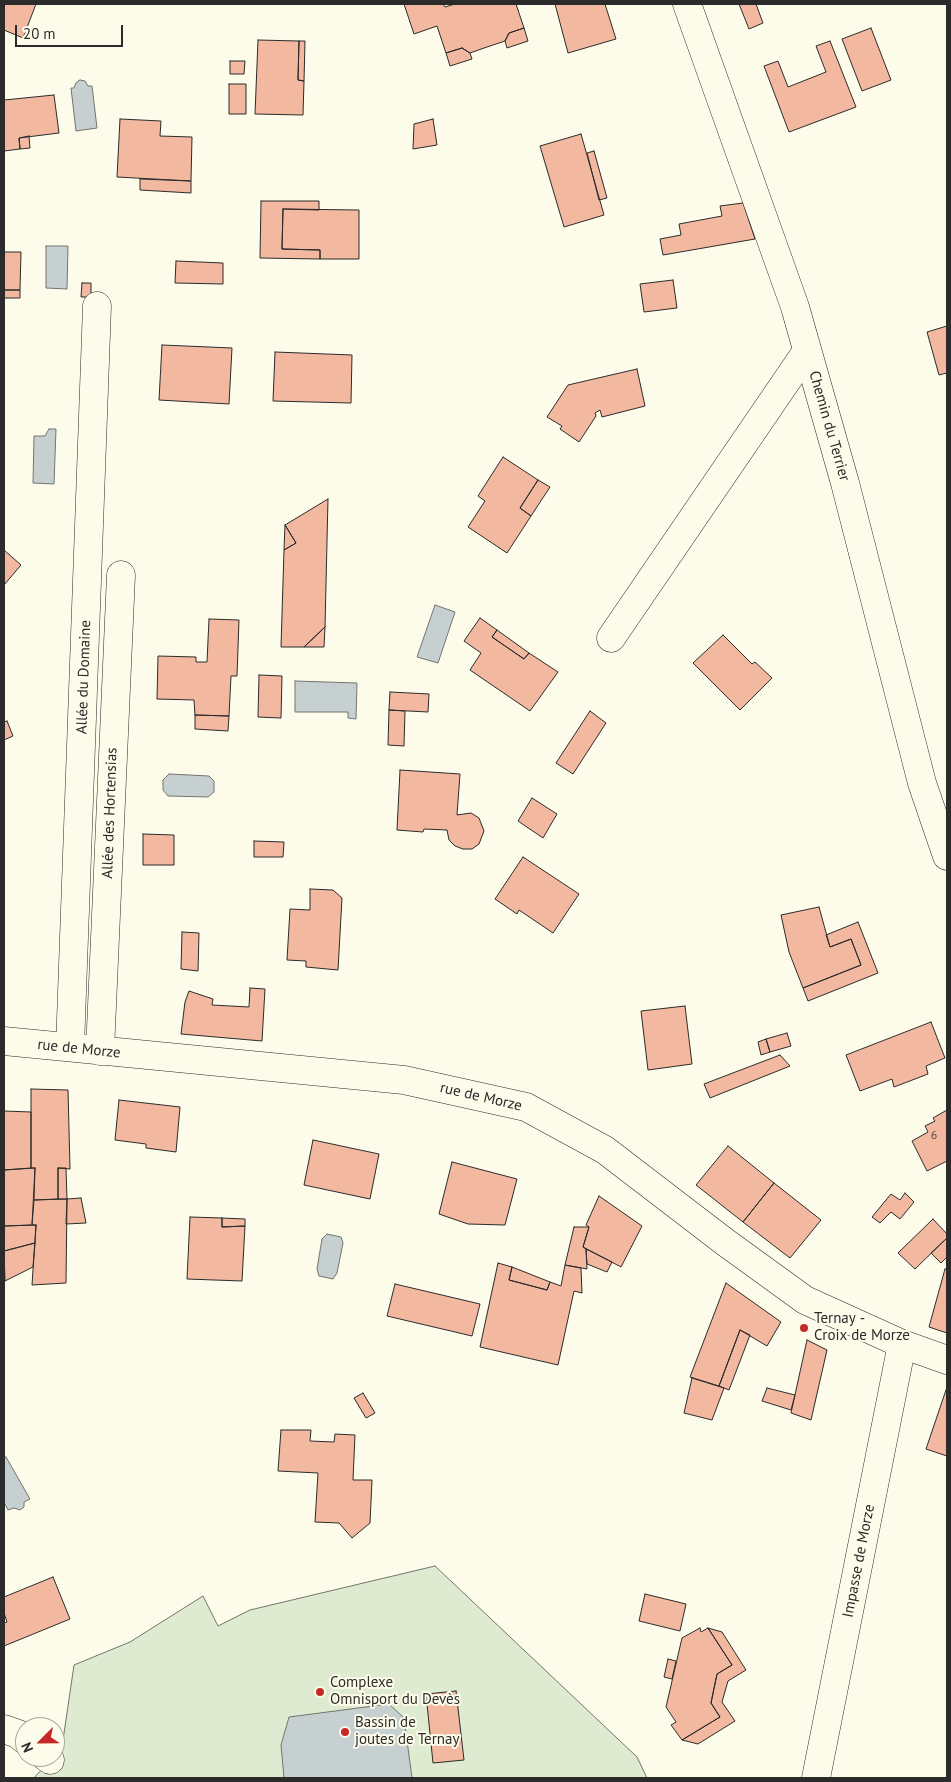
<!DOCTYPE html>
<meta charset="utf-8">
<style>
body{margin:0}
#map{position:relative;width:951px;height:1782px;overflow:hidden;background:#fdfbea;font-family:"PT Sans",sans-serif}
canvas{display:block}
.frame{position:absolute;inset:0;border:5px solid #2b2b2b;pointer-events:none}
.north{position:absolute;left:15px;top:1717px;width:50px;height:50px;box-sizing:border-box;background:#fdfbea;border:1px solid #a9a89e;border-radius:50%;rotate:247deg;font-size:14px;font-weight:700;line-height:20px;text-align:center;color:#2b2b2b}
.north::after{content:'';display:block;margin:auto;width:18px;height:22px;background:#c62828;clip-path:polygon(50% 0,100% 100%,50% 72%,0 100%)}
.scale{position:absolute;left:15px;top:25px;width:108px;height:22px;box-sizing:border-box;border:2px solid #2b2b2b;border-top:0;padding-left:6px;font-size:15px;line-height:18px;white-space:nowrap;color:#2b2b2b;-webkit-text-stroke:4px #fdfbea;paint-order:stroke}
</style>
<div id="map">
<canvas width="951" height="1782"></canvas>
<div class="frame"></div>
<div class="north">N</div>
<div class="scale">20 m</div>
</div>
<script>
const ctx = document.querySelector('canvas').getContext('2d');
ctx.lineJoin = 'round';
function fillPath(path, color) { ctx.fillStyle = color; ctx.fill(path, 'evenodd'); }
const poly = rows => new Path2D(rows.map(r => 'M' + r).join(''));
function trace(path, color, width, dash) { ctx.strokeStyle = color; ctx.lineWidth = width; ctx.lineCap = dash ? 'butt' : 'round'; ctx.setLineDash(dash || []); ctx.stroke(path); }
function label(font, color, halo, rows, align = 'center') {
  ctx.font = font + ' "PT Sans",sans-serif'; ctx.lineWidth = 4; ctx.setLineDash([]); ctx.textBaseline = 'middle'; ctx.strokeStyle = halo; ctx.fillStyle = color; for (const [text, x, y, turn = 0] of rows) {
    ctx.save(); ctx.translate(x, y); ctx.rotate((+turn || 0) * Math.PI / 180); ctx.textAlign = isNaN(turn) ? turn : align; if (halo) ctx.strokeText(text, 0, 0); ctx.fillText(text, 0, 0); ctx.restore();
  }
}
const green = poly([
 [435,1566,637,1757,647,1778,34,1778,62,1747,74,1665,130,1642,203,1596,218,1626,250,1610,435,1566]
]);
fillPath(green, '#deebd1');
trace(green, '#74746e', 1);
const water = poly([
 [80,80,85,81,88,86,92,86,97,128,76,131,71,88,74,88,76,83,80,80],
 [46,246,68,246,67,289,46,288,46,246],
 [49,429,56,429,54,484,33,483,34,436,45,436,49,429],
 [435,605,455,612,438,663,417,657,435,605],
 [295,681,357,683,356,719,348,718,348,712,295,712,295,681],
 [169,774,209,776,214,781,214,792,208,797,168,796,163,790,163,780,169,774],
 [327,1234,341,1237,343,1243,337,1273,333,1279,319,1276,317,1269,322,1239,327,1234],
 [6,1457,30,1499,24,1502,24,1507,20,1510,14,1508,8,1510,4,1502,4,1458,6,1457],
 [389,1704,404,1718,412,1778,284,1778,281,1745,289,1717,389,1704]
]);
fillPath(water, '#c7d0d0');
trace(water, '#74746e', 1);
const building = poly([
 [4,4,36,4,23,38,4,30,4,4],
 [404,4,443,4,445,7,455,4,516,4,524,28,509,33,505,41,487,47,470,53,462,48,446,53,437,26,414,34,404,4],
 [555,4,605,4,616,39,568,53,555,4],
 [739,4,756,4,763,23,749,29,739,4],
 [524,28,528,41,507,48,505,41,509,33,524,28],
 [871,28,891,80,862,91,842,39,871,28],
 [258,40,299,41,298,80,304,81,303,115,255,114,258,40],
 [299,41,305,41,304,81,298,80,299,41],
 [830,41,856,107,789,132,764,66,778,61,788,87,826,72,816,46,830,41],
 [462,48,470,53,472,59,450,66,446,53,462,48],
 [230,61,245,61,244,74,230,74,230,61],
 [229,84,246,84,246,114,229,114,229,84],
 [54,95,59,133,19,138,20,149,4,151,4,100,54,95],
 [120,119,161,121,160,136,192,137,191,181,117,177,120,119],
 [433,119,437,145,413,149,414,124,433,119],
 [581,134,604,215,564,227,540,146,581,134],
 [29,136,30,148,20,149,19,138,29,136],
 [594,151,607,198,599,200,587,153,594,151],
 [140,179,191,181,191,193,140,190,140,179],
 [261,201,319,201,319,210,283,209,282,249,320,250,320,259,260,258,261,201],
 [743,203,755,239,663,255,660,239,681,235,679,224,722,216,720,206,743,203],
 [283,209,359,210,359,259,320,259,320,250,282,249,283,209],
 [4,252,21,252,20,290,4,290,4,252],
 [176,261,223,263,223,284,175,283,176,261],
 [673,280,677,308,644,312,640,284,673,280],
 [82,283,91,283,91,297,81,297,82,283],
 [4,290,20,290,20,298,4,298,4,290],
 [947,326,947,373,939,375,927,332,947,326],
 [162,345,232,348,229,404,159,400,162,345],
 [275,352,352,355,351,403,273,401,275,352],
 [637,369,645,406,602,417,600,410,595,413,596,416,579,442,560,429,562,426,547,417,568,385,637,369],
 [503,457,538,480,520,508,531,516,507,553,468,527,485,501,478,496,503,457],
 [538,480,550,487,531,516,520,508,538,480],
 [328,499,325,627,304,647,281,647,284,550,296,543,285,525,328,499],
 [285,525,296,543,284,550,285,525],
 [4,550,21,565,4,585,4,550],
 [480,618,497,630,492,637,524,659,529,653,558,672,530,711,470,670,481,653,464,641,480,618],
 [209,619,239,620,237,676,231,676,229,716,195,715,194,700,157,699,158,656,196,657,196,662,207,662,209,619],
 [325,627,324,647,304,647,325,627],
 [497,630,529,653,524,659,492,637,497,630],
 [723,635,752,664,755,662,772,678,740,710,693,663,723,635],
 [259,675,282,676,281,718,258,717,259,675],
 [390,692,429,694,428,712,389,710,390,692],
 [389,710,405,711,404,746,388,745,389,710],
 [590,711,606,723,573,774,556,763,590,711],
 [195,715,229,716,228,731,195,729,195,715],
 [7,721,13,736,4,740,4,722,7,721],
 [400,770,460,774,457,815,471,813,479,818,484,831,479,844,472,849,463,849,455,846,449,840,447,830,424,829,423,832,397,830,400,770],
 [532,798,557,814,543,838,518,821,532,798],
 [143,834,174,835,174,865,143,865,143,834],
 [254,841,284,842,283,857,254,857,254,841],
 [523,857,579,894,553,933,519,910,517,914,495,899,523,857],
 [310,889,333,890,342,898,338,970,306,967,306,961,287,960,290,909,310,910,310,889],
 [819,907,830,947,851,939,861,965,803,988,789,952,781,915,819,907],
 [858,922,878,973,808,1001,803,988,861,965,851,939,830,947,826,935,858,922],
 [182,932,199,933,198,971,181,969,182,932],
 [250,988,265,989,262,1041,181,1034,185,1002,189,991,213,999,212,1005,249,1007,250,988],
 [685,1006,692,1064,648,1070,641,1011,685,1006],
 [931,1022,945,1058,926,1066,928,1074,894,1087,892,1079,860,1091,846,1055,931,1022],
 [787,1033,791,1046,770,1052,766,1039,787,1033],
 [766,1039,770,1052,761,1055,758,1042,766,1039],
 [780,1055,790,1066,710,1098,704,1084,780,1055],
 [31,1089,68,1090,70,1169,58,1168,58,1199,34,1200,35,1168,31,1168,31,1089],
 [119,1100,180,1107,176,1152,146,1148,146,1144,115,1140,119,1100],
 [947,1110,947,1161,927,1171,912,1141,928,1132,925,1126,935,1121,933,1118,947,1110],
 [4,1111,31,1112,31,1168,4,1170,4,1111],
 [313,1140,379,1154,370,1199,304,1185,313,1140],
 [728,1146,774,1183,743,1222,696,1185,728,1146],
 [452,1162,517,1179,505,1225,468,1224,439,1214,452,1162],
 [35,1168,32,1225,4,1226,4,1170,35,1168],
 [58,1168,66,1168,67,1199,58,1199,58,1168],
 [774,1183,821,1220,790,1258,743,1222,774,1183],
 [905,1193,914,1202,900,1219,891,1212,880,1223,872,1217,891,1194,900,1200,905,1193],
 [599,1196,642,1226,621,1267,583,1247,589,1227,586,1225,599,1196],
 [81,1198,86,1223,66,1224,67,1199,81,1198],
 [67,1199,66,1283,32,1285,36,1225,32,1225,34,1200,67,1199],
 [190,1217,222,1218,222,1227,245,1226,242,1281,187,1279,190,1217],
 [222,1218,245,1219,245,1226,222,1227,222,1218],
 [933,1219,947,1234,947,1238,915,1269,898,1253,933,1219],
 [36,1225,35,1243,4,1251,4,1226,36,1225],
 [574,1227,589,1227,583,1247,586,1249,587,1269,565,1265,574,1227],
 [947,1238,947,1257,941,1263,931,1253,947,1238],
 [35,1243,33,1267,5,1281,4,1251,35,1243],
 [586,1249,612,1262,607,1272,587,1264,586,1249],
 [498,1263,512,1267,509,1280,547,1290,550,1282,561,1286,565,1265,581,1268,582,1293,574,1291,558,1365,480,1347,498,1263],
 [512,1267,550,1282,547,1290,509,1280,512,1267],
 [945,1269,947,1270,947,1333,929,1327,945,1269],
 [726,1283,781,1322,767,1346,740,1330,719,1386,690,1377,726,1283],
 [395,1284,480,1304,472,1336,387,1316,395,1284],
 [740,1330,750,1335,729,1390,719,1386,740,1330],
 [807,1340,827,1350,811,1420,791,1413,807,1340],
 [692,1378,724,1388,712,1420,684,1413,692,1378],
 [947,1387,947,1456,926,1449,947,1387],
 [767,1388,795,1395,791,1410,762,1401,767,1388],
 [363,1393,375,1413,366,1418,354,1398,363,1393],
 [281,1430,311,1430,310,1441,334,1442,335,1434,355,1435,353,1480,372,1480,370,1523,352,1538,339,1523,315,1522,318,1473,278,1471,281,1430],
 [53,1577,70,1619,4,1646,4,1623,7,1622,4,1613,4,1597,53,1577],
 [645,1594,686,1604,680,1631,639,1621,645,1594],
 [700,1628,701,1632,708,1628,732,1665,717,1674,711,1703,720,1717,682,1740,671,1725,676,1722,666,1707,682,1638,700,1628],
 [708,1628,722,1632,746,1670,728,1681,722,1702,735,1721,698,1744,682,1740,720,1717,711,1703,717,1674,732,1665,708,1628],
 [668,1659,676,1661,672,1679,664,1677,668,1659],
 [456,1691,464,1760,433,1763,426,1694,456,1691]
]);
fillPath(building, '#f2b8a0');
trace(building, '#2b2b2b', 1);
const minor = poly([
 [687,4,795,307,845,483,922,783,947,856],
 [611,638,807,351],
 [4,1041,404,1080,526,1107,605,1150,725,1242,805,1300,902,1344,947,1360],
 [70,1047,97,306],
 [100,1051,121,575],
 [4,1729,18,1734,25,1740],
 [46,1757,50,1760],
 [816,1778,902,1344]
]);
trace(minor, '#2b2b2b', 29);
trace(minor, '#fdfbea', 28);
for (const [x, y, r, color] of [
 [804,1328,5,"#c62828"],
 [320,1692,5,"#c62828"],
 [345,1732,5,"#c62828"]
]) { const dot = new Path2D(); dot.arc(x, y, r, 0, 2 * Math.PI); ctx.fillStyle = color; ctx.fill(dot); trace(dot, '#fdfbea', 2); }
label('12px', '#5d4e48', null, [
 ["6",934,1136]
]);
label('15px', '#2b2b2b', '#fdfbea', [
 ["Chemin du Terrier",829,426,74],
 ["Allée du Domaine",84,677,-88],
 ["Allée des Hortensias",110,813,-88],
 ["rue de Morze",79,1049,6],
 ["rue de Morze",481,1097,13],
 ["Impasse de Morze",859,1561,-79]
]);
label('15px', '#2b2b2b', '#fdfbea', [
 ["Ternay -",814,1319],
 ["Croix de Morze",814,1336],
 ["Complexe",330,1683],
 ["Omnisport du Devès",330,1700],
 ["Bassin de",355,1723],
 ["joutes de Ternay",355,1740]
], 'left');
</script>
